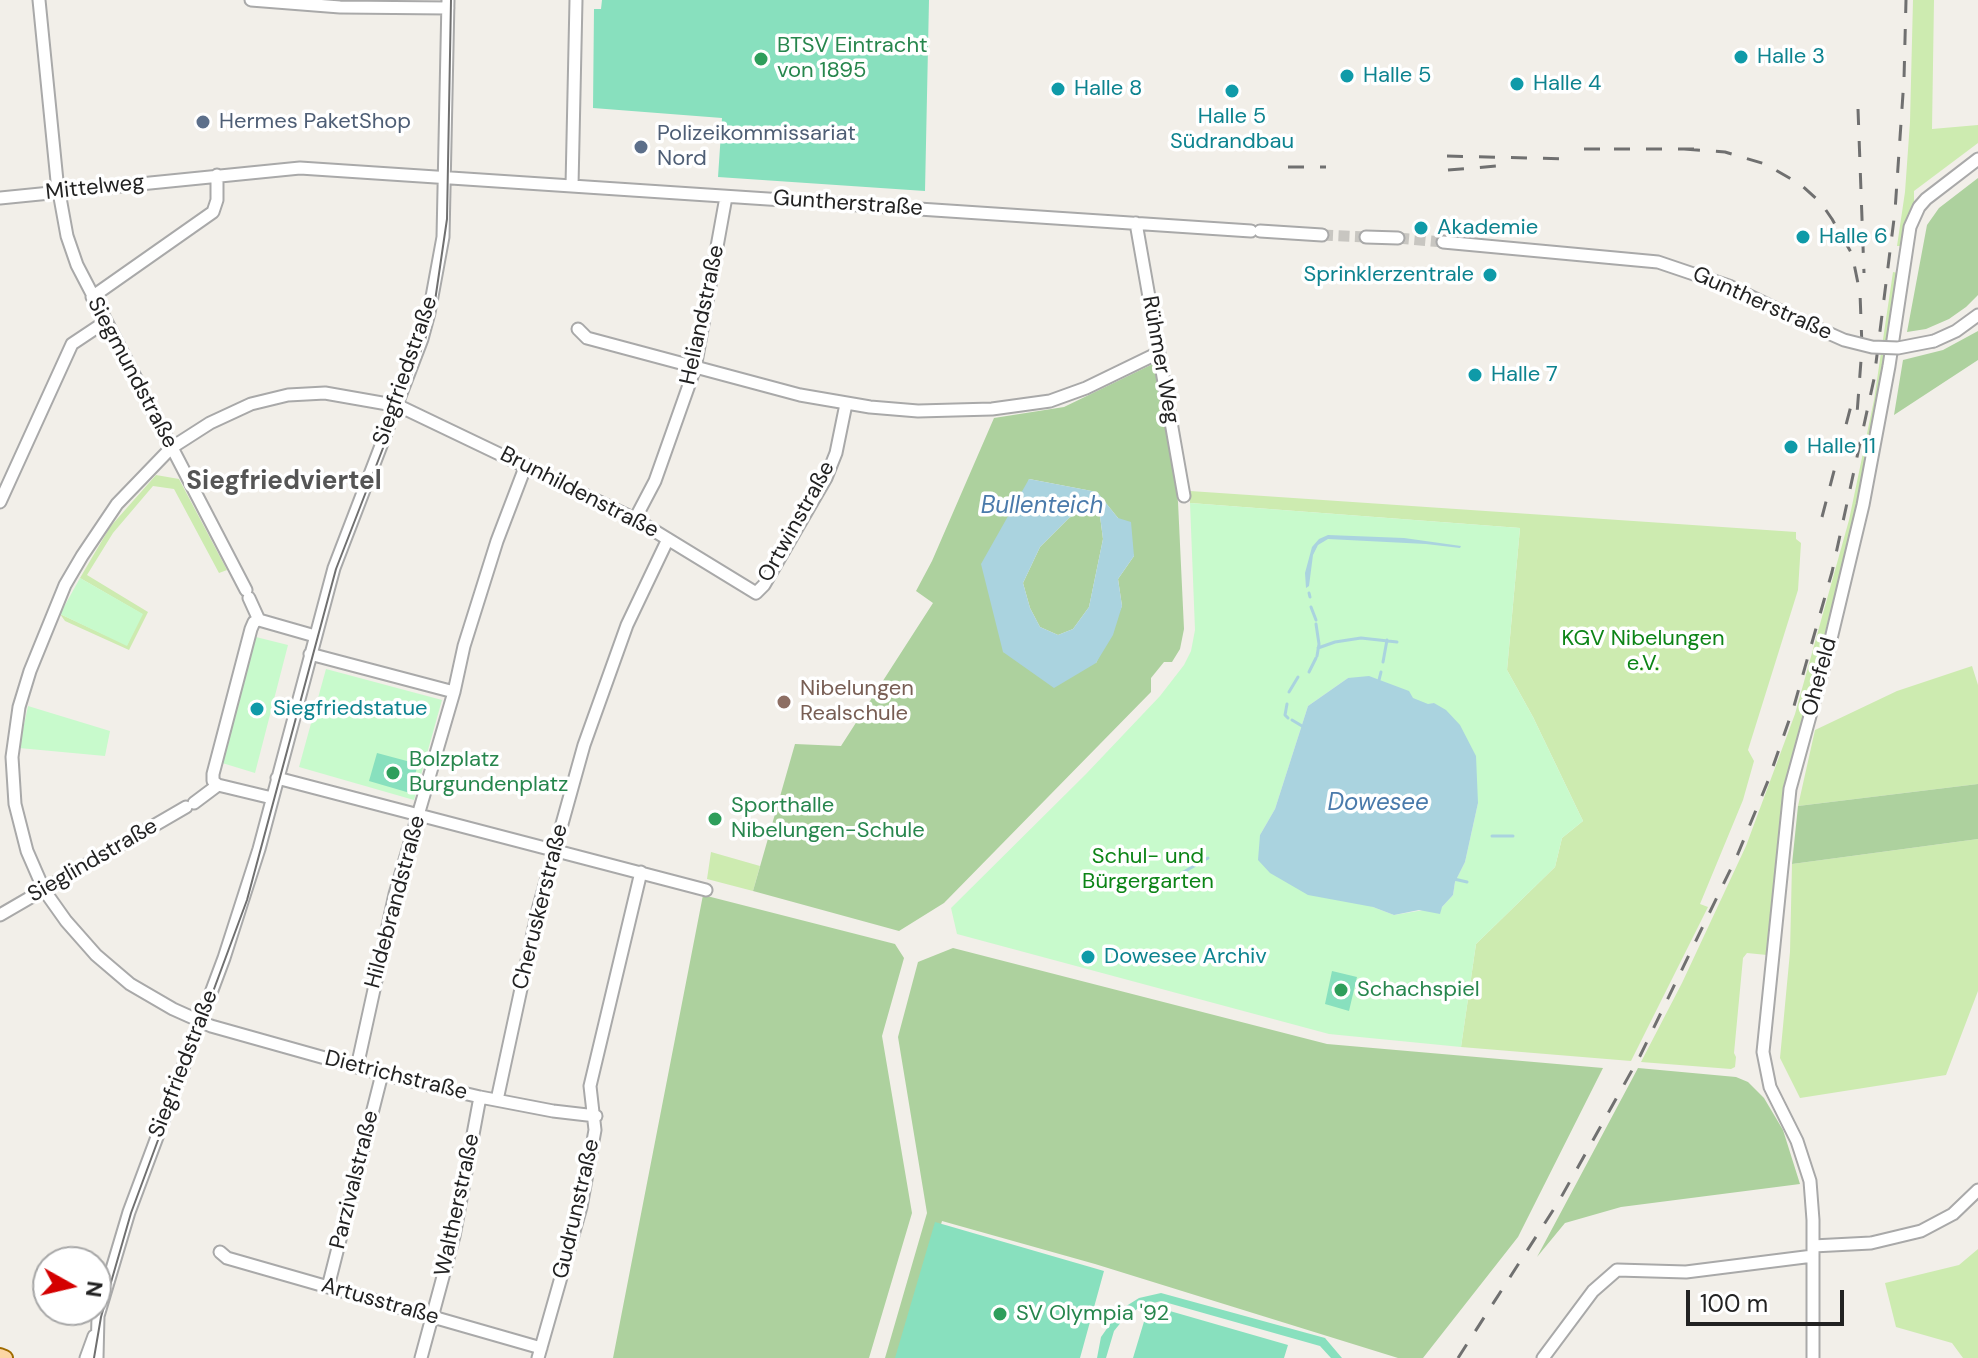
<!DOCTYPE html>
<meta charset="utf-8">
<style>
body{margin:0}
#map{position:relative;width:1978px;height:1358px;overflow:hidden;background:#f2efe9;font-family:"DM Sans",sans-serif}
canvas{display:block}
.north{position:absolute;left:32px;top:1246px;width:80px;height:80px;box-sizing:border-box;background:#fff;border:2px solid #a7a7a7;border-radius:50%;rotate:98deg;font-size:22px;font-weight:700;line-height:32px;text-align:center;color:#222}
.north::after{content:'';display:block;margin:auto;width:28px;height:36px;background:#d40000;clip-path:polygon(50% 0,100% 100%,50% 72%,0 100%)}
.scale{position:absolute;left:1686px;top:1290px;width:158px;height:36px;box-sizing:border-box;border:4px solid #222;border-top:0;padding-left:10px;font-size:24px;line-height:28px;white-space:nowrap;color:#222;-webkit-text-stroke:6px #fff;paint-order:stroke}
</style>
<div id="map">
<canvas width="1978" height="1358"></canvas>
<div class="north">N</div>
<div class="scale">100 m</div>
</div>
<script>
const ctx = document.querySelector('canvas').getContext('2d');
ctx.lineJoin = 'round';
function fillPath(path, color) { ctx.fillStyle = color; ctx.fill(path, 'evenodd'); }
const poly = rows => new Path2D(rows.map(r => 'M' + r).join(''));
function trace(path, color, width, dash) { ctx.strokeStyle = color; ctx.lineWidth = width; ctx.lineCap = dash ? 'butt' : 'round'; ctx.setLineDash(dash || []); ctx.stroke(path); }
function label(font, color, halo, rows, align = 'center') {
  ctx.font = font + ' "DM Sans",sans-serif'; ctx.lineWidth = 7; ctx.setLineDash([]); ctx.textBaseline = 'middle'; ctx.strokeStyle = halo; ctx.fillStyle = color; for (const [text, x, y, turn = 0] of rows) {
    ctx.save(); ctx.translate(x, y); ctx.rotate((+turn || 0) * Math.PI / 180); ctx.textAlign = isNaN(turn) ? turn : align; if (halo) ctx.strokeText(text, 0, 0); ctx.fillText(text, 0, 0); ctx.restore();
  }
}
fillPath(poly([
 [1913,0,1934,0,1932,129,1978,125,1978,143,1914,191,1914,202,1905,221,1902,246,1897,246,1905,192,1910,122],
 [1893,272,1898,273,1893,307,1875,418,1855,518,1785,787,1767,955,1747,953,1743,958,1734,1053,1736,1057,1735,1067,1731,1069,1641,1062,1682,983,1746,846,1795,714,1849,520,1874,400],
 [156,475,179,479,227,570,219,573,174,489,153,486,113,533,87,575,148,612,129,650,65,621,60,614,127,645,142,614,80,578,110,527],
 [1190,491,1796,532,1796,539,1801,543,1798,590,1748,750,1754,761,1743,800,1700,904,1708,907,1631,1061,1461,1047,1476,944,1555,867,1562,838,1583,821,1533,717,1507,670,1520,528,1190,503],
 [1972,666,1978,685,1978,784,1798,806,1815,730,1897,691],
 [1978,839,1978,991,1946,1075,1800,1098,1780,1058,1790,952,1792,864],
 [711,852,760,866,753,891,707,879],
 [1978,1249,1978,1358,1963,1358,1952,1343,1896,1327,1885,1283,1959,1265]
]), '#cdebb0');
fillPath(poly([
 [1978,178,1978,295,1966,307,1949,319,1926,329,1907,332,1927,225,1939,208],
 [1978,331,1978,360,1894,415,1903,360,1943,350],
 [1159,361,1178,502,1184,629,1180,649,1172,662,1164,662,1151,678,1151,692,944,903,899,931,753,891,795,744,841,746,933,603,916,591,932,561,994,418,1064,407],
 [1029,479,1097,492,1118,518,1134,556,1118,579,1122,606,1096,663,1003,652],
 [1091,505,1100,516,1103,539,1089,607,1073,629,1058,635,1040,627,1030,608,1023,583,1040,547,1069,518],
 [1978,784,1978,839,1792,864,1798,806],
 [703,895,895,944,904,958,882,1036,912,1213,869,1358,613,1358],
 [953,948,1327,1044,1603,1068,1518,1237,1423,1358,1398,1358,1095,1264,942,1221,903,1358,885,1358,927,1213,898,1037,918,962],
 [1638,1068,1736,1077,1748,1082,1764,1098,1783,1130,1800,1184,1621,1207,1565,1223,1537,1257]
]), '#add19e');
fillPath(poly([
 [1190,503,1520,528,1507,670,1533,717,1583,821,1562,838,1555,867,1476,944,1461,1047,1329,1034,957,934,951,908,1086,774,1160,696,1184,665,1191,651,1195,630],
 [1348,678,1428,705,1434,703,1478,803,1465,862,1455,882,1453,895,1442,907,1394,915,1373,907,1260,835,1275,809,1308,706],
 [80,578,143,614,127,646,60,614],
 [252,636,288,645,255,773,219,762],
 [326,669,442,700,414,800,299,767],
 [28,706,110,731,105,756,19,748]
]), '#c8facc');
fillPath(poly([
 [602,0,929,0,925,191,718,177,722,118,593,108,594,9,601,9],
 [377,753,418,764,410,793,369,781],
 [1332,971,1357,977,1349,1011,1325,1004],
 [935,1222,1104,1271,1080,1358,895,1358],
 [1161,1293,1325,1338,1342,1358,1331,1358,1320,1346,1161,1301,1142,1306,1126,1316,1114,1331,1106,1358,1097,1358,1101,1337,1120,1310,1139,1298],
 [1149,1305,1288,1345,1284,1358,1133,1358]
]), '#88e0be');
fillPath(poly([
 [1029,479,1097,492,1118,518,1131,522,1134,556,1118,579,1122,606,1113,635,1096,663,1054,688,1003,652,981,564],
 [1091,506,1100,516,1103,539,1089,607,1073,629,1058,635,1040,627,1030,608,1023,583,1040,547,1069,518],
 [1328,535,1404,538,1461,546,1460,548,1426,544,1328,539,1318,545,1313,555,1309,586,1306,588,1305,573,1312,547,1319,539],
 [1369,676,1409,691,1413,698,1428,704,1434,703,1446,710,1460,725,1476,756,1478,803,1465,862,1455,882,1453,895,1442,907,1440,914,1419,910,1394,915,1373,907,1308,895,1270,873,1258,860,1260,835,1275,809,1308,706,1348,678]
]), '#aad3df');
trace(poly([
 [1309,593,1310,597],
 [1311,607,1316,620],
 [1316,624,1319,644,1317,656],
 [1318,648,1335,642,1361,638,1397,642],
 [1383,662,1387,640],
 [1309,672,1316,658],
 [1379,680,1381,672],
 [1289,692,1298,677],
 [1287,704,1285,715,1288,718],
 [1292,720,1302,726],
 [1492,836,1513,836],
 [1180,874,1208,858],
 [1454,879,1467,882]
]), '#aad3df', 3);
trace(poly([
 [1322,235,1366,237],
 [1398,238,1443,242]
]), '#c8c6c1', 11, [11, 5.5]);
const minor = poly([
 [39,0,57,181,67,236,77,265,246,590],
 [251,0,340,7,448,8],
 [572,186,576,0],
 [0,198,300,168,1251,231],
 [1136,223,1184,496],
 [1260,231,1322,235],
 [1366,237,1398,238],
 [1443,242,1658,262,1729,286,1799,320],
 [92,297,213,212,217,200,217,175],
 [578,329,587,338,800,395,870,407,918,411,992,409,1050,401,1086,388,1154,355,1159,349],
 [1934,341,1956,331,1978,315],
 [0,502,72,344,105,322],
 [635,519,655,481,695,368,726,197],
 [249,598,259,620],
 [259,620,254,622,251,629,213,774,213,781,218,785,272,798],
 [259,620,315,636],
 [310,654,454,692],
 [277,778,706,890],
 [194,803,218,785],
 [0,915,186,807],
 [357,1067,395,894,454,692,464,646,497,541,526,465],
 [497,1100,538,910,584,745,627,625,668,539],
 [596,1116,553,1111,480,1097,382,1074,211,1026,173,1009,130,984,96,955,66,921,44,890,27,851,15,804,12,757,19,707,30,671,65,585,82,556,117,504,171,448,210,423,251,404,288,395,325,393,399,406,635,519,756,593,764,585,826,478,836,453,846,404],
 [1813,1246,1871,1243,1921,1231,1953,1214,1978,1190],
 [220,1252,227,1258,541,1348],
 [328,1287,382,1074],
 [86,1358,94,1336],
 [97,1358,98,1316,129,1212,224,958,259,849,334,568,422,339,429,313,443,237,448,0],
 [421,1358,454,1236,480,1097],
 [538,1358,581,1207,595,1130,590,1086,641,872],
 [1543,1358,1593,1291,1617,1270,1686,1272,1813,1256],
 [1813,1358,1813,1220,1810,1181,1797,1141,1770,1087,1763,1052,1790,789,1830,643,1863,505,1889,366,1910,227,1919,207,1926,199,1978,159]
]);
const major = poly([
 [0,1356,5,1358]
]);
trace(minor, '#a9a9a9', 15);
trace(major, '#a06b00', 18);
trace(minor, '#fff', 11);
trace(major, '#fcd6a4', 14);
trace(poly([
 [94,1358,101,1317,131,1213,247,900,336,569,425,340,435,301,447,219,451,0]
]), '#707070', 2);
trace(poly([
 [1858,109,1864,273],
 [1584,149,1601,149],
 [1614,149,1694,149],
 [1684,149,1725,152,1765,164,1800,184,1821,203,1832,219,1852,254,1860,293,1862,347,1857,414],
 [1447,156,1572,159],
 [1288,167,1326,167],
 [1448,170,1497,166],
 [1822,517,1853,398],
 [1458,1358,1559,1201,1640,1056,1737,856,1768,781,1794,706,1832,572,1874,379,1895,211,1904,79,1906,0]
]), '#707070', 3, [16, 16]);
const minorBridge = poly([
 [1799,320,1844,340,1872,347,1898,348,1934,341]
]);
trace(minorBridge, '#a9a9a9', 15, []);
trace(minorBridge, '#fff', 11);
for (const [x, y, r, color] of [
 [1741,57,8,"#0f9aa8"],
 [761,59,8,"#2e9e5b"],
 [1347,76,8,"#0f9aa8"],
 [1517,84,8,"#0f9aa8"],
 [1058,89,8,"#0f9aa8"],
 [1232,91,8,"#0f9aa8"],
 [203,122,8,"#5c6f8a"],
 [641,147,8,"#5c6f8a"],
 [1421,228,8,"#0f9aa8"],
 [1803,237,8,"#0f9aa8"],
 [1490,275,8,"#0f9aa8"],
 [1475,375,8,"#0f9aa8"],
 [1791,447,8,"#0f9aa8"],
 [784,702,8,"#8d6e63"],
 [257,709,8,"#0f9aa8"],
 [393,773,8,"#2e9e5b"],
 [715,819,8,"#2e9e5b"],
 [1088,957,8,"#0f9aa8"],
 [1341,990,8,"#2e9e5b"],
 [1000,1314,8,"#2e9e5b"]
]) { const dot = new Path2D(); dot.arc(x, y, r, 0, 2 * Math.PI); ctx.fillStyle = color; ctx.fill(dot); trace(dot, '#fff', 3); }
label('22px', '#27864d', '#fff', [
 ["BTSV Eintracht",777,46],
 ["von 1895",777,71],
 ["Bolzplatz",409,760],
 ["Burgundenplatz",409,785],
 ["Sporthalle",731,806],
 ["Nibelungen-Schule",731,831],
 ["Schachspiel",1357,990],
 ["SV Olympia '92",1016,1314]
], 'left');
label('22px', '#0d838f', '#fff', [
 ["Halle 3",1757,57],
 ["Halle 5",1363,76],
 ["Halle 4",1533,84],
 ["Halle 8",1074,89],
 ["Halle 5",1232,117,"center"],
 ["Südrandbau",1232,142,"center"],
 ["Akademie",1437,228],
 ["Halle 6",1819,237],
 ["Sprinklerzentrale",1474,275,"right"],
 ["Halle 7",1491,375],
 ["Halle 11",1807,447],
 ["Siegfriedstatue",273,709],
 ["Dowesee Archiv",1104,957]
], 'left');
label('22px', '#4e5e75', '#fff', [
 ["Hermes PaketShop",219,122],
 ["Polizeikommissariat",657,134],
 ["Nord",657,159]
], 'left');
label('22px', '#222', '#fff', [
 ["Mittelweg",95,188,-6],
 ["Guntherstraße",848,204,4],
 ["Guntherstraße",1762,304,24],
 ["Heliandstraße",703,315,-78],
 ["Rühmer Weg",1160,360,80],
 ["Siegfriedstraße",406,371,-71],
 ["Siegmundstraße",132,373,62],
 ["Brunhildenstraße",579,493,27],
 ["Ortwinstraße",797,522,-61],
 ["Ohefeld",1820,677,-75],
 ["Sieglindstraße",93,861,-30],
 ["Hildebrandstraße",396,902,-75],
 ["Cheruskerstraße",541,907,-76],
 ["Siegfriedstraße",184,1064,-69],
 ["Dietrichstraße",396,1076,14],
 ["Parzivalstraße",355,1180,-76],
 ["Waltherstraße",458,1205,-78],
 ["Gudrunstraße",577,1209,-77],
 ["Artusstraße",380,1302,16]
]);
label('22px', '#0c8416', '#fff', [
 ["KGV Nibelungen",1643,639],
 ["e.V.",1643,664],
 ["Schul- und",1148,857],
 ["Bürgergarten",1148,882]
]);
label('22px', '#785e54', '#fff', [
 ["Nibelungen",800,689],
 ["Realschule",800,714]
], 'left');
label('italic 24px', '#4a7aab', '#fff', [
 ["Bullenteich",1042,507],
 ["Dowesee",1378,804]
]);
label('bold 26px', '#555', '#fff', [
 ["Siegfriedviertel",284,482]
]);
</script>
